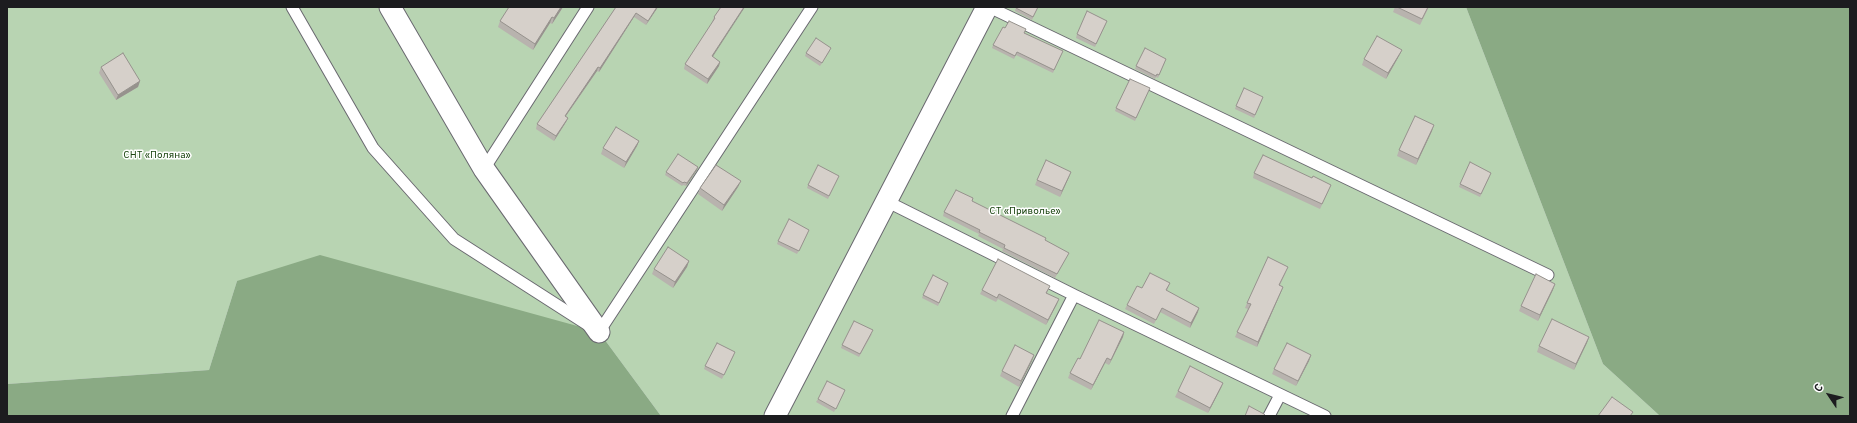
<!DOCTYPE html>
<meta charset="utf-8">
<style>
body{margin:0}
#map{position:relative;width:1857px;height:423px;overflow:hidden;background:#e4e4eb;font-family:Overpass,sans-serif}
canvas{display:block}
.frame{position:absolute;inset:0;border:8px solid #1c1c1f;pointer-events:none}
.north{position:absolute;left:1809px;top:375px;width:40px;height:40px;-webkit-text-stroke:3px #fff;paint-order:stroke;rotate:305deg;font-size:11px;font-weight:700;line-height:16px;text-align:center;color:#1c1c1f}
.north::after{content:'';display:block;margin:auto;width:14px;height:18px;background:#1c1c1f;clip-path:polygon(50% 0,100% 100%,50% 72%,0 100%)}
</style>
<div id="map">
<canvas width="1857" height="423"></canvas>
<div class="frame"></div>
<div class="north">С</div>
</div>
<script>
const ctx = document.querySelector('canvas').getContext('2d');
ctx.lineJoin = 'round';
function fillPath(path, color) { ctx.fillStyle = color; ctx.fill(path, 'evenodd'); }
const poly = rows => new Path2D(rows.map(r => 'M' + r).join(''));
function trace(path, color, width, dash) { ctx.strokeStyle = color; ctx.lineWidth = width; ctx.lineCap = dash ? 'butt' : 'round'; ctx.setLineDash(dash || []); ctx.stroke(path); }
function label(font, color, halo, rows, align = 'center') {
  ctx.font = font + ' Overpass,sans-serif'; ctx.lineWidth = 3; ctx.setLineDash([]); ctx.textBaseline = 'middle'; ctx.strokeStyle = halo; ctx.fillStyle = color; for (const [text, x, y, turn = 0] of rows) {
    ctx.save(); ctx.translate(x, y); ctx.rotate((+turn || 0) * Math.PI / 180); ctx.textAlign = isNaN(turn) ? turn : align; if (halo) ctx.strokeText(text, 0, 0); ctx.fillText(text, 0, 0); ctx.restore();
  }
}
fillPath(poly([
 [7,7,1466,7,1603,364,1660,416,661,416,599,332,237,281,209,370,7,384]
]), '#b8d4b2');
fillPath(poly([
 [1466,7,1850,7,1850,416,1660,416,1603,364],
 [320,255,599,332,661,416,7,416,7,384,209,370,237,281]
]), '#8aaa84');
const lane = poly([
 [292,7,373,148,454,239,599,332,812,7],
 [989,7,1548,275],
 [484,169,588,7],
 [886,201,1074,295,1012,416],
 [1074,295,1325,416],
 [1269,416,1280,395]
]);
const street = poly([
 [390,7,484,169,599,332],
 [775,416,987,7]
]);
trace(lane, '#6a6970', 13);
trace(street, '#6a6970', 23);
trace(lane, '#fff', 11);
trace(street, '#fff', 21);
fillPath(poly([
 [519,7,563,7,552,24,550,23,533,50,498,27,500,21],
 [616,7,658,7,646,25,634,17,599,72,597,71,566,116,568,118,566,122,554,141,536,129,537,124],
 [721,7,713,57,720,62,719,66,707,84,684,69,685,64,713,22,712,22,714,17],
 [1016,7,1038,7,1032,20,1015,11],
 [1395,7,1429,7,1420,25,1393,12],
 [1106,24,1095,47,1076,38,1077,34],
 [1005,28,1025,33,1061,54,1053,73,1016,55,1014,59,992,48,993,45],
 [1402,50,1399,56,1386,79,1362,65,1364,59],
 [830,51,820,66,805,56,806,53],
 [1165,62,1158,78,1156,77,1155,79,1135,69,1136,66],
 [101,67,140,81,138,87,116,100,99,73],
 [1150,88,1135,121,1115,111,1116,108],
 [1262,100,1254,118,1235,109,1236,106],
 [1432,131,1416,165,1397,156,1399,150],
 [639,141,637,146,624,168,601,154,603,148],
 [697,170,686,186,683,185,682,186,665,175,666,172],
 [1254,173,1329,190,1320,209,1253,178],
 [839,176,828,199,807,188,808,185],
 [1490,176,1480,197,1459,187,1460,184],
 [1069,177,1060,197,1035,185,1037,180],
 [741,181,738,187,722,211,698,194,700,188],
 [972,201,1067,256,1055,278,1002,251,1003,249,978,236,979,234,943,216,944,212],
 [808,233,797,254,777,244,778,241],
 [689,261,687,267,673,288,652,274,654,269],
 [1286,272,1280,285,1283,287,1281,292,1257,347,1235,337,1248,309,1245,308,1247,303],
 [948,283,938,306,922,298,923,295],
 [1170,283,1167,291,1198,312,1190,328,1160,312,1154,324,1125,309,1127,305,1142,288],
 [1555,284,1538,321,1519,311,1521,306],
 [1050,286,1047,293,1057,304,1046,325,998,299,996,302,980,294,982,290],
 [1124,332,1123,337,1109,365,1105,363,1091,390,1068,378,1070,373,1080,359],
 [872,334,859,357,841,348,842,345],
 [1589,337,1574,370,1537,352,1539,346],
 [734,355,722,379,704,369,705,366],
 [1311,355,1309,361,1296,386,1272,374,1274,369],
 [1032,361,1019,387,1000,376,1002,371],
 [1223,383,1221,388,1208,413,1175,397,1178,391],
 [844,393,834,412,816,402,818,399]
]), '#b8b3ae');
fillPath(poly([
 [561,7,563,7,552,24,554,18],
 [657,7,658,7,646,25,648,21],
 [744,7,745,7,710,61,712,56],
 [636,13,634,17,599,72,600,68],
 [552,17,550,23,533,50,535,44],
 [1402,50,1399,56,1386,79,1388,73],
 [720,62,719,66,707,84,708,79],
 [598,67,597,71,563,120,565,116],
 [140,81,138,87,116,100,118,95],
 [568,118,566,122,554,141,556,136],
 [1434,125,1432,131,1416,165,1418,159],
 [639,141,637,146,624,168,626,162],
 [698,167,697,170,686,186,687,183],
 [1071,172,1069,177,1060,197,1062,191],
 [741,181,738,187,722,211,724,205],
 [689,261,687,267,673,288,675,282],
 [1555,284,1553,290,1538,321,1540,315],
 [1283,287,1281,292,1257,347,1258,342],
 [1059,299,1057,304,1046,325,1048,320],
 [1199,308,1198,312,1190,328,1191,323],
 [1124,332,1123,337,1109,365,1111,360],
 [1589,337,1587,343,1574,370,1576,364],
 [1034,355,1032,361,1019,387,1021,381],
 [1311,355,1309,361,1296,386,1298,381],
 [1107,358,1105,363,1091,390,1093,385],
 [1223,383,1221,388,1208,413,1210,408]
]), '#96928d');
const building = poly([
 [509,7,517,7,518,8,519,7,561,7,554,18,552,17,535,44,500,21,509,7],
 [616,7,657,7,648,21,636,13,600,68,598,67,565,116,568,118,556,136,537,124,616,7],
 [721,7,744,7,712,56,720,62,708,79,685,64,715,18,714,17,721,7],
 [1016,7,1038,7,1033,17,1016,8,1016,7],
 [1397,7,1428,7,1422,19,1397,7],
 [1087,11,1107,21,1096,44,1077,34,1087,11],
 [1009,21,1026,29,1024,33,1063,51,1054,70,1017,52,1015,56,993,45,1003,27,1005,28,1009,21],
 [1377,36,1402,50,1388,73,1364,59,1377,36],
 [816,38,831,48,822,63,806,53,816,38],
 [1145,48,1166,59,1159,75,1157,74,1156,76,1136,66,1145,48],
 [123,53,140,81,118,95,101,67,123,53],
 [1130,79,1150,88,1136,118,1116,108,1130,79],
 [1244,88,1263,97,1255,115,1236,106,1244,88],
 [1415,116,1434,125,1418,159,1399,150,1415,116],
 [616,127,639,141,626,162,603,148,616,127],
 [678,154,698,167,687,183,684,182,683,183,666,172,678,154],
 [1263,155,1312,178,1313,176,1331,185,1322,204,1254,173,1263,155],
 [1046,160,1071,172,1062,191,1037,180,1046,160],
 [1470,162,1491,173,1481,194,1460,184,1470,162],
 [716,165,741,181,724,205,700,188,716,165],
 [818,165,839,176,829,196,808,185,818,165],
 [956,190,973,198,972,201,1046,238,1045,240,1069,253,1057,274,1004,248,1005,245,979,232,980,230,944,212,956,190],
 [789,219,809,230,799,251,778,241,789,219],
 [668,247,689,261,675,282,654,269,668,247],
 [1268,257,1288,267,1279,285,1283,287,1258,342,1237,332,1251,304,1247,303,1268,257],
 [998,259,1050,286,1046,293,1059,299,1048,320,999,294,997,298,982,290,998,259],
 [1150,273,1170,283,1166,290,1199,308,1191,323,1162,308,1156,320,1127,305,1137,286,1142,288,1150,273],
 [1536,274,1555,284,1540,315,1521,306,1536,274],
 [933,275,948,283,939,303,923,295,933,275],
 [1552,319,1589,337,1576,364,1539,346,1552,319],
 [1099,320,1124,332,1111,360,1107,358,1093,385,1070,373,1078,358,1080,359,1099,320],
 [854,321,873,330,860,354,842,345,854,321],
 [717,343,735,352,724,375,705,366,717,343],
 [1287,343,1311,355,1298,381,1274,369,1287,343],
 [1015,345,1034,355,1021,381,1002,371,1015,345],
 [1190,366,1223,383,1210,408,1178,391,1190,366],
 [827,381,845,390,836,409,818,399,827,381],
 [1612,397,1633,412,1630,416,1598,416,1612,397],
 [1249,406,1264,414,1266,416,1245,416,1249,406]
]);
fillPath(building, '#d6d0ca');
trace(building, '#96928d', 1);
label('10px', '#19440f', '#fff', [
 ["СНТ «Поляна»",157,156],
 ["СТ «Приволье»",1025,212]
]);
</script>
